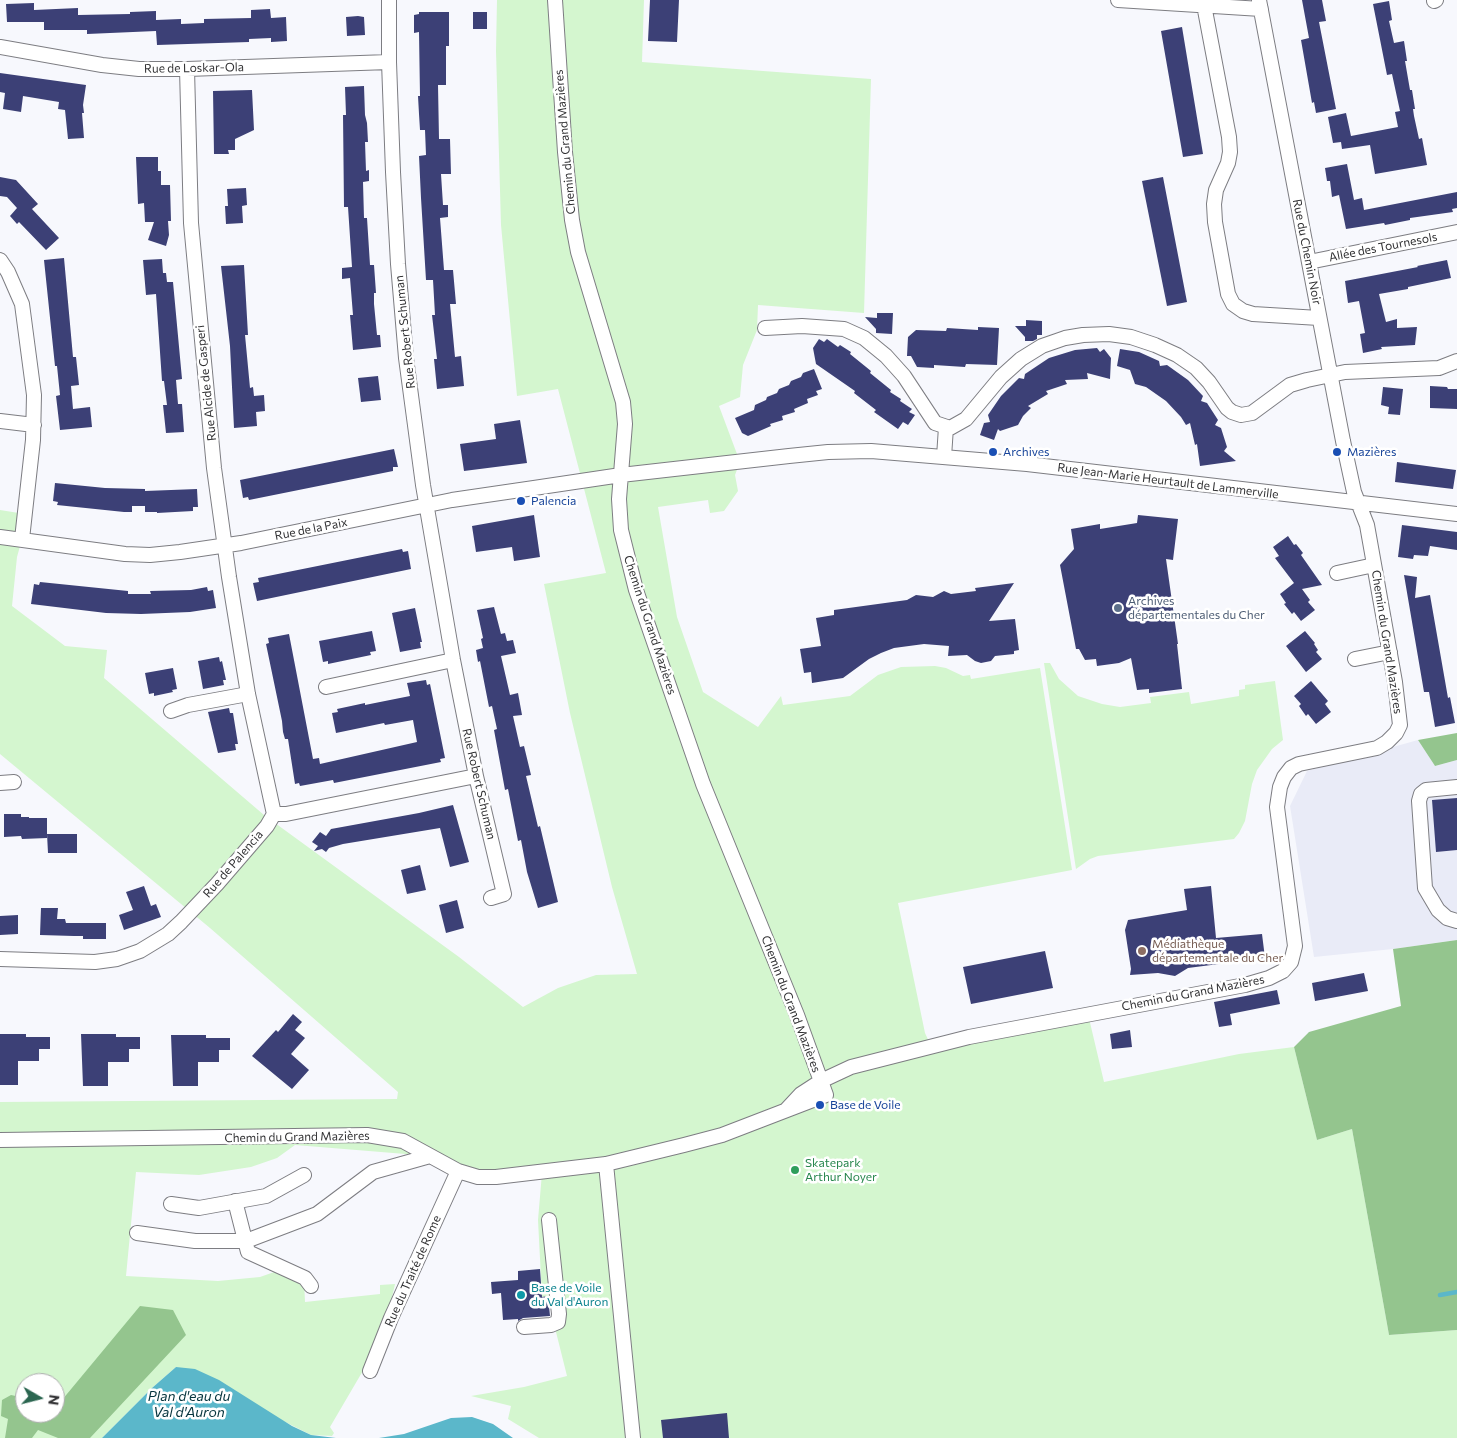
<!DOCTYPE html>
<meta charset="utf-8">
<style>
body{margin:0}
#map{position:relative;width:1457px;height:1438px;overflow:hidden;background:#f7f8fd;font-family:Commissioner,sans-serif}
canvas{display:block}
.north{position:absolute;left:15px;top:1373px;width:50px;height:50px;box-sizing:border-box;background:#fff;border:1px solid #adadae;border-radius:50%;rotate:98deg;font-size:14px;font-weight:700;line-height:20px;text-align:center;color:#323234}
.north::after{content:'';display:block;margin:auto;width:18px;height:22px;background:#2b6650;clip-path:polygon(50% 0,100% 100%,50% 72%,0 100%)}
</style>
<div id="map">
<canvas width="1457" height="1438"></canvas>
<div class="north">N</div>
</div>
<script>
const ctx = document.querySelector('canvas').getContext('2d');
ctx.lineJoin = 'round';
function fillPath(path, color) { ctx.fillStyle = color; ctx.fill(path, 'evenodd'); }
const poly = rows => new Path2D(rows.map(r => 'M' + r).join(''));
function trace(path, color, width, dash) { ctx.strokeStyle = color; ctx.lineWidth = width; ctx.lineCap = dash ? 'butt' : 'round'; ctx.setLineDash(dash || []); ctx.stroke(path); }
function label(font, color, halo, rows, align = 'center') {
  ctx.font = font + ' Commissioner,sans-serif'; ctx.lineWidth = 5; ctx.setLineDash([]); ctx.textBaseline = 'middle'; ctx.strokeStyle = halo; ctx.fillStyle = color; for (const [text, x, y, turn = 0] of rows) {
    ctx.save(); ctx.translate(x, y); ctx.rotate((+turn || 0) * Math.PI / 180); ctx.textAlign = isNaN(turn) ? turn : align; if (halo) ctx.strokeText(text, 0, 0); ctx.fillText(text, 0, 0); ctx.restore();
  }
}
fillPath(poly([
 [1418,740,1435,766,1457,760,1457,940,1393,949,1314,957,1290,806,1307,771]
]), '#e9ebf7');
fillPath(poly([
 [497,0,644,0,642,62,871,79,864,313,758,305,757,330,743,365,740,397,719,406,740,462,735,475,738,491,724,511,710,513,708,500,658,507,677,617,703,692,758,727,781,696,783,705,850,696,878,675,901,667,935,666,946,668,963,676,970,675,971,679,1040,668,1072,870,898,903,925,1033,931,1046,1088,1014,1104,1082,1239,1054,1294,1047,1317,1140,1352,1129,1389,1335,1457,1330,1457,1438,539,1438,508,1419,511,1406,471,1396,524,1387,567,1376,553,1320,551,1296,542,1297,538,1220,542,1173,496,1177,430,1156,295,1145,277,1158,251,1167,199,1175,136,1172,126,1276,218,1281,260,1277,280,1270,304,1280,305,1302,380,1294,380,1285,395,1284,391,1302,364,1369,330,1427,334,1433,332,1436,311,1435,176,1367,152,1388,102,1438,0,1438,0,1102,397,1099,398,1092,210,928,0,754,0,510,25,514,22,539,17,557,12,606,65,646,107,650,104,678,264,815,459,957,523,1007,558,988,596,975,637,974,612,887,570,713,544,584,606,573,558,389,517,396,501,225,496,51],
 [25,1383,55,1383,55,1413,25,1413],
 [1044,663,1050,663,1059,679,1078,696,1102,704,1120,707,1151,703,1150,697,1189,692,1191,704,1239,696,1239,690,1245,689,1245,685,1275,681,1283,740,1272,749,1257,770,1252,784,1245,821,1239,833,1234,839,1098,856,1090,859,1076,869]
]), '#d4f6cf');
fillPath(poly([
 [1457,733,1457,760,1435,766,1418,740],
 [1457,940,1457,1330,1389,1335,1352,1129,1317,1140,1294,1047,1309,1032,1401,1006,1393,949],
 [140,1306,173,1310,186,1335,90,1438,58,1438,38,1430,32,1438,5,1438,8,1419,1,1416,2,1400,11,1395,25,1398,25,1413,55,1413,55,1400,62,1400]
]), '#94c58e');
fillPath(poly([
 [176,1367,195,1369,219,1380,292,1426,311,1435,336,1438,102,1438,152,1388],
 [472,1417,493,1424,513,1438,379,1438,404,1434,451,1418]
]), '#5bb7ca');
trace(poly([
 [1440,1295,1457,1292]
]), '#5bb7ca', 4.5);
fillPath(poly([
 [650,0,679,0,677,42,648,41],
 [1302,0,1322,0,1326,21,1319,22,1336,109,1316,113,1314,102,1312,103,1301,40,1309,38],
 [1389,1,1392,20,1389,21,1394,43,1404,41,1407,61,1405,61,1410,90,1412,90,1415,109,1413,109,1414,116,1419,139,1422,138,1427,165,1375,174,1370,145,1342,149,1341,142,1333,143,1328,117,1346,113,1351,136,1398,127,1395,112,1400,111,1392,74,1387,75,1373,4],
 [34,3,34,10,78,8,78,15,130,14,130,12,156,11,156,20,181,19,181,24,204,23,204,19,251,18,251,10,270,9,271,18,286,17,287,41,271,42,271,38,249,39,249,42,157,45,156,31,87,34,87,30,44,30,44,22,7,22,6,4],
 [419,12,449,12,449,46,446,46,446,85,438,85,439,139,450,139,451,174,441,174,443,205,448,205,448,217,440,218,444,270,453,270,456,304,450,304,455,357,461,356,464,386,437,389,434,359,437,359,432,315,435,315,433,280,426,280,421,198,419,156,426,155,425,130,420,130,419,114,418,96,420,96,419,32,414,33,414,15,419,14],
 [473,12,487,12,487,29,473,29],
 [358,16,364,17,365,35,347,36,346,17],
 [1182,27,1203,154,1183,157,1161,31],
 [0,73,86,85,83,105,84,113,82,113,84,138,68,139,65,110,58,109,59,102,23,96,21,112,3,109,5,93,0,92],
 [364,86,365,115,367,123,368,142,365,142,366,171,369,170,369,181,363,182,364,218,367,218,370,265,374,265,376,293,374,293,374,304,377,335,380,335,381,347,353,350,350,315,353,315,350,278,342,279,342,268,352,267,348,207,344,207,343,115,346,115,345,87],
 [252,90,254,130,235,139,235,150,228,150,229,154,214,154,213,91],
 [136,157,158,157,158,171,161,171,161,185,170,185,171,221,168,221,169,235,166,246,148,240,154,222,145,222,144,203,138,204],
 [1347,164,1354,200,1362,198,1364,210,1457,192,1457,208,1452,209,1453,212,1410,218,1410,220,1385,225,1384,223,1346,229,1339,195,1332,197,1330,181,1327,181,1325,168],
 [0,177,16,180,38,204,32,209,59,238,46,250,19,222,17,224,10,216,17,208,7,197,0,196],
 [1163,177,1187,302,1167,306,1142,181],
 [246,188,247,205,242,206,243,223,226,224,225,206,228,206,227,189],
 [64,258,73,357,76,357,79,385,71,386,73,409,90,407,92,427,60,430,56,396,60,395,57,366,55,366,44,260],
 [162,259,163,273,166,273,167,282,173,282,182,379,176,380,178,404,182,404,184,432,166,433,163,405,167,405,164,381,162,381,156,294,146,295,143,260],
 [1447,260,1451,278,1408,287,1408,289,1379,294,1386,322,1397,319,1397,328,1417,327,1415,345,1381,347,1382,349,1363,353,1360,334,1365,333,1359,301,1348,303,1345,281,1418,267,1417,266],
 [244,265,248,335,245,335,250,388,253,387,254,396,264,395,265,411,256,412,257,426,234,428,230,346,221,266],
 [877,313,893,313,892,334,876,333,876,329,865,317,877,318],
 [1026,320,1042,321,1042,335,1037,335,1037,339,1033,341,1025,341,1025,337,1015,326,1026,326],
 [978,327,999,328,997,365,966,364,965,367,934,365,934,368,917,367,911,356,907,356,908,337,916,330,946,331,947,328,978,330],
 [819,339,824,342,827,339,838,347,840,345,851,352,850,354,871,371,870,373,891,390,890,392,901,399,900,401,912,409,909,412,915,415,908,425,903,422,898,429,874,412,876,410,854,393,855,391,816,364,813,348],
 [1097,348,1100,352,1104,349,1111,358,1110,379,1087,373,1088,379,1065,380,1067,384,1046,391,1048,394,1028,406,1031,408,1023,416,1018,425,1000,431,998,429,994,440,980,435,984,423,990,422,988,415,1001,396,1019,378,1024,379,1025,374,1049,358,1075,350],
 [1120,349,1139,352,1159,361,1160,366,1167,365,1188,380,1203,396,1201,401,1207,403,1218,420,1215,425,1221,428,1227,447,1224,451,1236,461,1200,466,1197,444,1195,445,1190,423,1186,425,1181,417,1166,401,1146,387,1135,384,1130,370,1117,366],
 [814,369,822,389,816,391,818,395,807,399,808,403,794,409,795,412,782,416,783,420,770,424,771,426,748,436,742,433,735,418,754,410,755,405,766,400,767,397,777,393,779,389,789,385,791,381,801,377,803,373],
 [378,376,381,400,361,402,358,378],
 [1430,386,1447,387,1448,389,1457,389,1457,409,1430,408],
 [1383,387,1403,389,1400,415,1388,414,1389,407,1381,405],
 [520,420,527,463,464,471,460,444,496,439,494,424],
 [394,449,398,467,393,467,393,471,249,500,248,497,243,498,240,480],
 [1397,462,1456,470,1453,489,1395,482],
 [55,483,105,488,145,489,145,491,197,489,198,507,193,507,193,511,157,513,157,512,145,512,145,506,132,506,132,512,124,512,57,505,58,502,53,501],
 [534,515,540,557,514,561,512,547,476,552,472,526],
 [1138,515,1178,519,1173,560,1166,559,1178,644,1177,644,1182,689,1149,693,1149,689,1137,690,1131,658,1119,663,1097,666,1096,659,1085,660,1079,649,1076,649,1060,565,1074,549,1071,529,1100,524,1100,529,1137,523],
 [1402,525,1457,532,1457,550,1430,546,1428,556,1414,555,1413,559,1398,557],
 [1288,536,1294,545,1296,544,1303,553,1301,555,1322,585,1302,589,1310,600,1308,602,1315,610,1301,621,1294,612,1292,614,1284,604,1286,603,1280,594,1294,583,1275,558,1279,556,1273,547],
 [402,549,403,552,408,551,411,569,257,601,253,583,259,582,258,578],
 [1404,575,1417,577,1415,598,1430,595,1448,698,1450,697,1455,723,1435,727,1429,692,1424,692],
 [40,582,128,591,128,594,151,594,150,591,191,590,207,587,208,591,213,590,216,608,190,612,141,614,106,613,31,604,34,584,39,585],
 [1014,583,989,621,1015,619,1019,650,1014,651,1014,654,995,656,991,661,981,663,975,661,967,655,948,656,949,646,924,644,894,648,881,653,869,659,843,678,812,683,811,672,804,673,800,649,821,646,816,618,834,615,834,610,907,600,916,595,933,597,944,591,951,594,976,591,975,588],
 [494,607,501,634,505,633,507,641,513,640,516,653,501,656,510,695,518,693,522,715,513,716,520,747,524,746,531,775,526,776,538,827,540,826,558,902,538,908,527,872,521,840,518,841,508,789,505,790,494,730,497,729,492,706,489,707,480,661,478,662,476,650,483,648,481,639,483,638,477,610],
 [415,608,422,642,420,642,421,648,400,652,392,613],
 [372,631,376,651,370,652,371,655,328,664,328,661,323,662,319,641],
 [1305,631,1315,643,1314,644,1318,650,1316,652,1322,659,1306,672,1286,646],
 [289,634,313,759,319,758,320,764,417,742,413,720,385,725,384,723,336,733,332,713,338,712,337,709,365,703,365,705,410,696,407,683,426,680,427,685,430,684,445,758,440,759,441,762,334,783,333,780,300,786,299,783,295,784,288,739,285,739,283,732,282,721,266,644,269,643,268,638],
 [219,657,220,662,222,661,226,680,223,680,224,685,203,689,198,661],
 [173,668,177,689,172,690,173,692,154,696,154,693,149,694,145,673],
 [1311,681,1328,701,1325,704,1331,712,1316,724,1308,714,1306,716,1299,706,1301,704,1294,696],
 [229,708,230,713,233,713,238,744,235,744,236,750,218,753,208,712],
 [1457,798,1457,850,1436,852,1432,800],
 [453,805,469,862,450,867,440,828,343,844,329,848,326,852,322,849,314,851,318,846,312,842,320,832,326,836,331,829,419,813],
 [4,814,21,814,21,817,29,817,29,818,47,818,47,838,22,839,21,836,4,837],
 [47,834,77,834,77,853,48,853],
 [420,865,426,890,407,894,401,870],
 [144,886,151,906,156,904,161,917,124,930,119,915,133,910,126,892],
 [1211,886,1216,938,1262,934,1265,958,1188,968,1175,976,1158,973,1130,975,1131,969,1125,930,1128,920,1187,910,1184,889],
 [457,900,464,928,446,933,439,905],
 [41,908,58,908,57,919,65,919,66,923,106,923,106,939,83,939,83,936,74,936,40,935],
 [18,915,18,934,0,935,0,916],
 [1045,951,1053,988,971,1004,963,967],
 [1364,973,1368,991,1315,1001,1312,983],
 [1277,990,1280,1004,1230,1014,1232,1025,1219,1027,1214,1002],
 [293,1014,302,1022,295,1030,305,1038,291,1054,309,1070,292,1089,252,1056,276,1030,278,1032],
 [1130,1030,1132,1047,1112,1049,1110,1034],
 [0,1034,26,1034,26,1037,50,1037,50,1049,39,1049,39,1061,18,1061,18,1085,0,1085],
 [81,1034,116,1034,116,1037,140,1037,140,1049,129,1049,129,1062,108,1062,108,1086,83,1086],
 [171,1035,206,1035,206,1038,230,1038,230,1050,219,1050,219,1062,198,1062,198,1086,173,1086],
 [540,1269,542,1297,548,1296,550,1316,523,1318,518,1321,518,1319,503,1320,501,1293,492,1294,491,1282,518,1280,518,1271],
 [727,1413,729,1438,663,1438,661,1420]
]), '#3c4076');
const minor = poly([
 [389,0,389,62,393,172,398,264,406,358,423,485,453,660,476,776,504,894,491,898],
 [1118,0,1261,9],
 [1434,1,1436,0],
 [1204,5,1229,137,1230,152,1228,163,1216,190,1214,204,1215,222,1228,294,1233,304,1243,311,1253,314,1319,318],
 [0,47,102,65,139,69,187,69,389,62],
 [187,69,191,223,214,468,229,577,248,694,274,814],
 [0,260,8,272,22,304,34,395,33,440,22,539],
 [1309,262,1457,232],
 [765,328,802,326,844,329,864,338,886,356,904,376,935,423,950,428,966,419,1001,377,1021,359,1042,346,1065,338,1083,335,1109,334,1131,337,1155,345,1177,355,1196,368,1209,382,1227,408,1232,412,1241,415,1252,413,1290,385,1307,380,1345,372,1439,368,1457,361],
 [0,421,34,425],
 [944,457,946,427],
 [0,537,125,554,150,555,180,552,241,543,452,500,534,488,621,475,789,456,828,452,871,451,1027,464,1457,514],
 [1337,573,1374,565],
 [1355,659,1390,652],
 [326,687,453,660],
 [171,711,188,705,248,694],
 [0,783,14,782],
 [1457,787,1426,790,1421,794,1419,801,1425,888,1438,910,1447,918,1457,921],
 [0,959,95,962,117,959,140,951,168,934,181,922,217,884,267,826,274,814,286,814,476,776],
 [787,1109,801,1094,821,1081,851,1067,969,1037,1245,985,1269,978,1283,971,1291,962,1295,946,1277,807,1280,787,1284,777,1291,768,1299,764,1377,748,1387,742,1396,733,1400,725,1395,682,1367,525,1354,492,1343,441,1259,0],
 [0,1140,367,1135,403,1141,458,1171,478,1177,496,1177,606,1164,684,1145,722,1135,826,1095,797,1015,703,784,636,590,621,530,619,499,625,424,623,402,578,252,572,220,565,152,555,0],
 [606,1164,633,1438],
 [235,1201,248,1252,305,1278,311,1286],
 [171,1204,199,1208,266,1196,304,1175],
 [137,1233,195,1241,246,1241,317,1214,373,1172,430,1156],
 [524,1327,551,1325,558,1322,559,1314,549,1220],
 [370,1371,391,1318,458,1171]
]);
trace(minor, '#7d7d82', 16);
trace(minor, '#fff', 14);
for (const [x, y, r, color] of [
 [993,452,5,"#1a4fb4"],
 [1337,452,5,"#1a4fb4"],
 [521,501,5,"#1a4fb4"],
 [1118,608,5,"#5c6f8a"],
 [1142,951,5,"#8d6e63"],
 [820,1105,5,"#1a4fb4"],
 [795,1170,5,"#2e9e5b"],
 [521,1295,5,"#0f9aa8"]
]) { const dot = new Path2D(); dot.arc(x, y, r, 0, 2 * Math.PI); ctx.fillStyle = color; ctx.fill(dot); trace(dot, '#fff', 2); }
label('12px', '#323234', '#fff', [
 ["Rue de Loskar-Ola",194,68,-1],
 ["Chemin du Grand Mazières",565,142,-95],
 ["Allée des Tournesols",1383,247,-11],
 ["Rue du Chemin Noir",1307,252,79],
 ["Rue Robert Schuman",405,332,-96],
 ["Rue Alcide de Gasperi",206,383,-96],
 ["Rue Jean-Marie Heurtault de Lammerville",1168,481,7],
 ["Rue de la Paix",311,529,-11],
 ["Chemin du Grand Mazières",650,625,72],
 ["Chemin du Grand Mazières",1387,642,81],
 ["Rue Robert Schuman",479,784,77],
 ["Rue de Palencia",233,864,-49],
 ["Chemin du Grand Mazières",1193,993,-11],
 ["Chemin du Grand Mazières",791,1004,69],
 ["Chemin du Grand Mazières",297,1137,-1],
 ["Rue du Traité de Rome",413,1271,-66]
]);
label('12px', '#164399', '#fff', [
 ["Archives",1003,452],
 ["Mazières",1347,452],
 ["Palencia",531,501],
 ["Base de Voile",830,1105]
], 'left');
label('12px', '#4e5e75', '#fff', [
 ["Archives",1128,601],
 ["départementales du Cher",1128,615]
], 'left');
label('12px', '#785e54', '#fff', [
 ["Médiathèque",1152,944],
 ["départementale du Cher",1152,958]
], 'left');
label('12px', '#27864d', '#fff', [
 ["Skatepark",805,1163],
 ["Arthur Noyer",805,1177]
], 'left');
label('12px', '#0d838f', '#fff', [
 ["Base de Voile",531,1288],
 ["du Val d'Auron",531,1302]
], 'left');
label('italic 14px', '#06343d', '#fff', [
 ["Plan d'eau du",189,1396],
 ["Val d'Auron",189,1412]
]);
</script>
